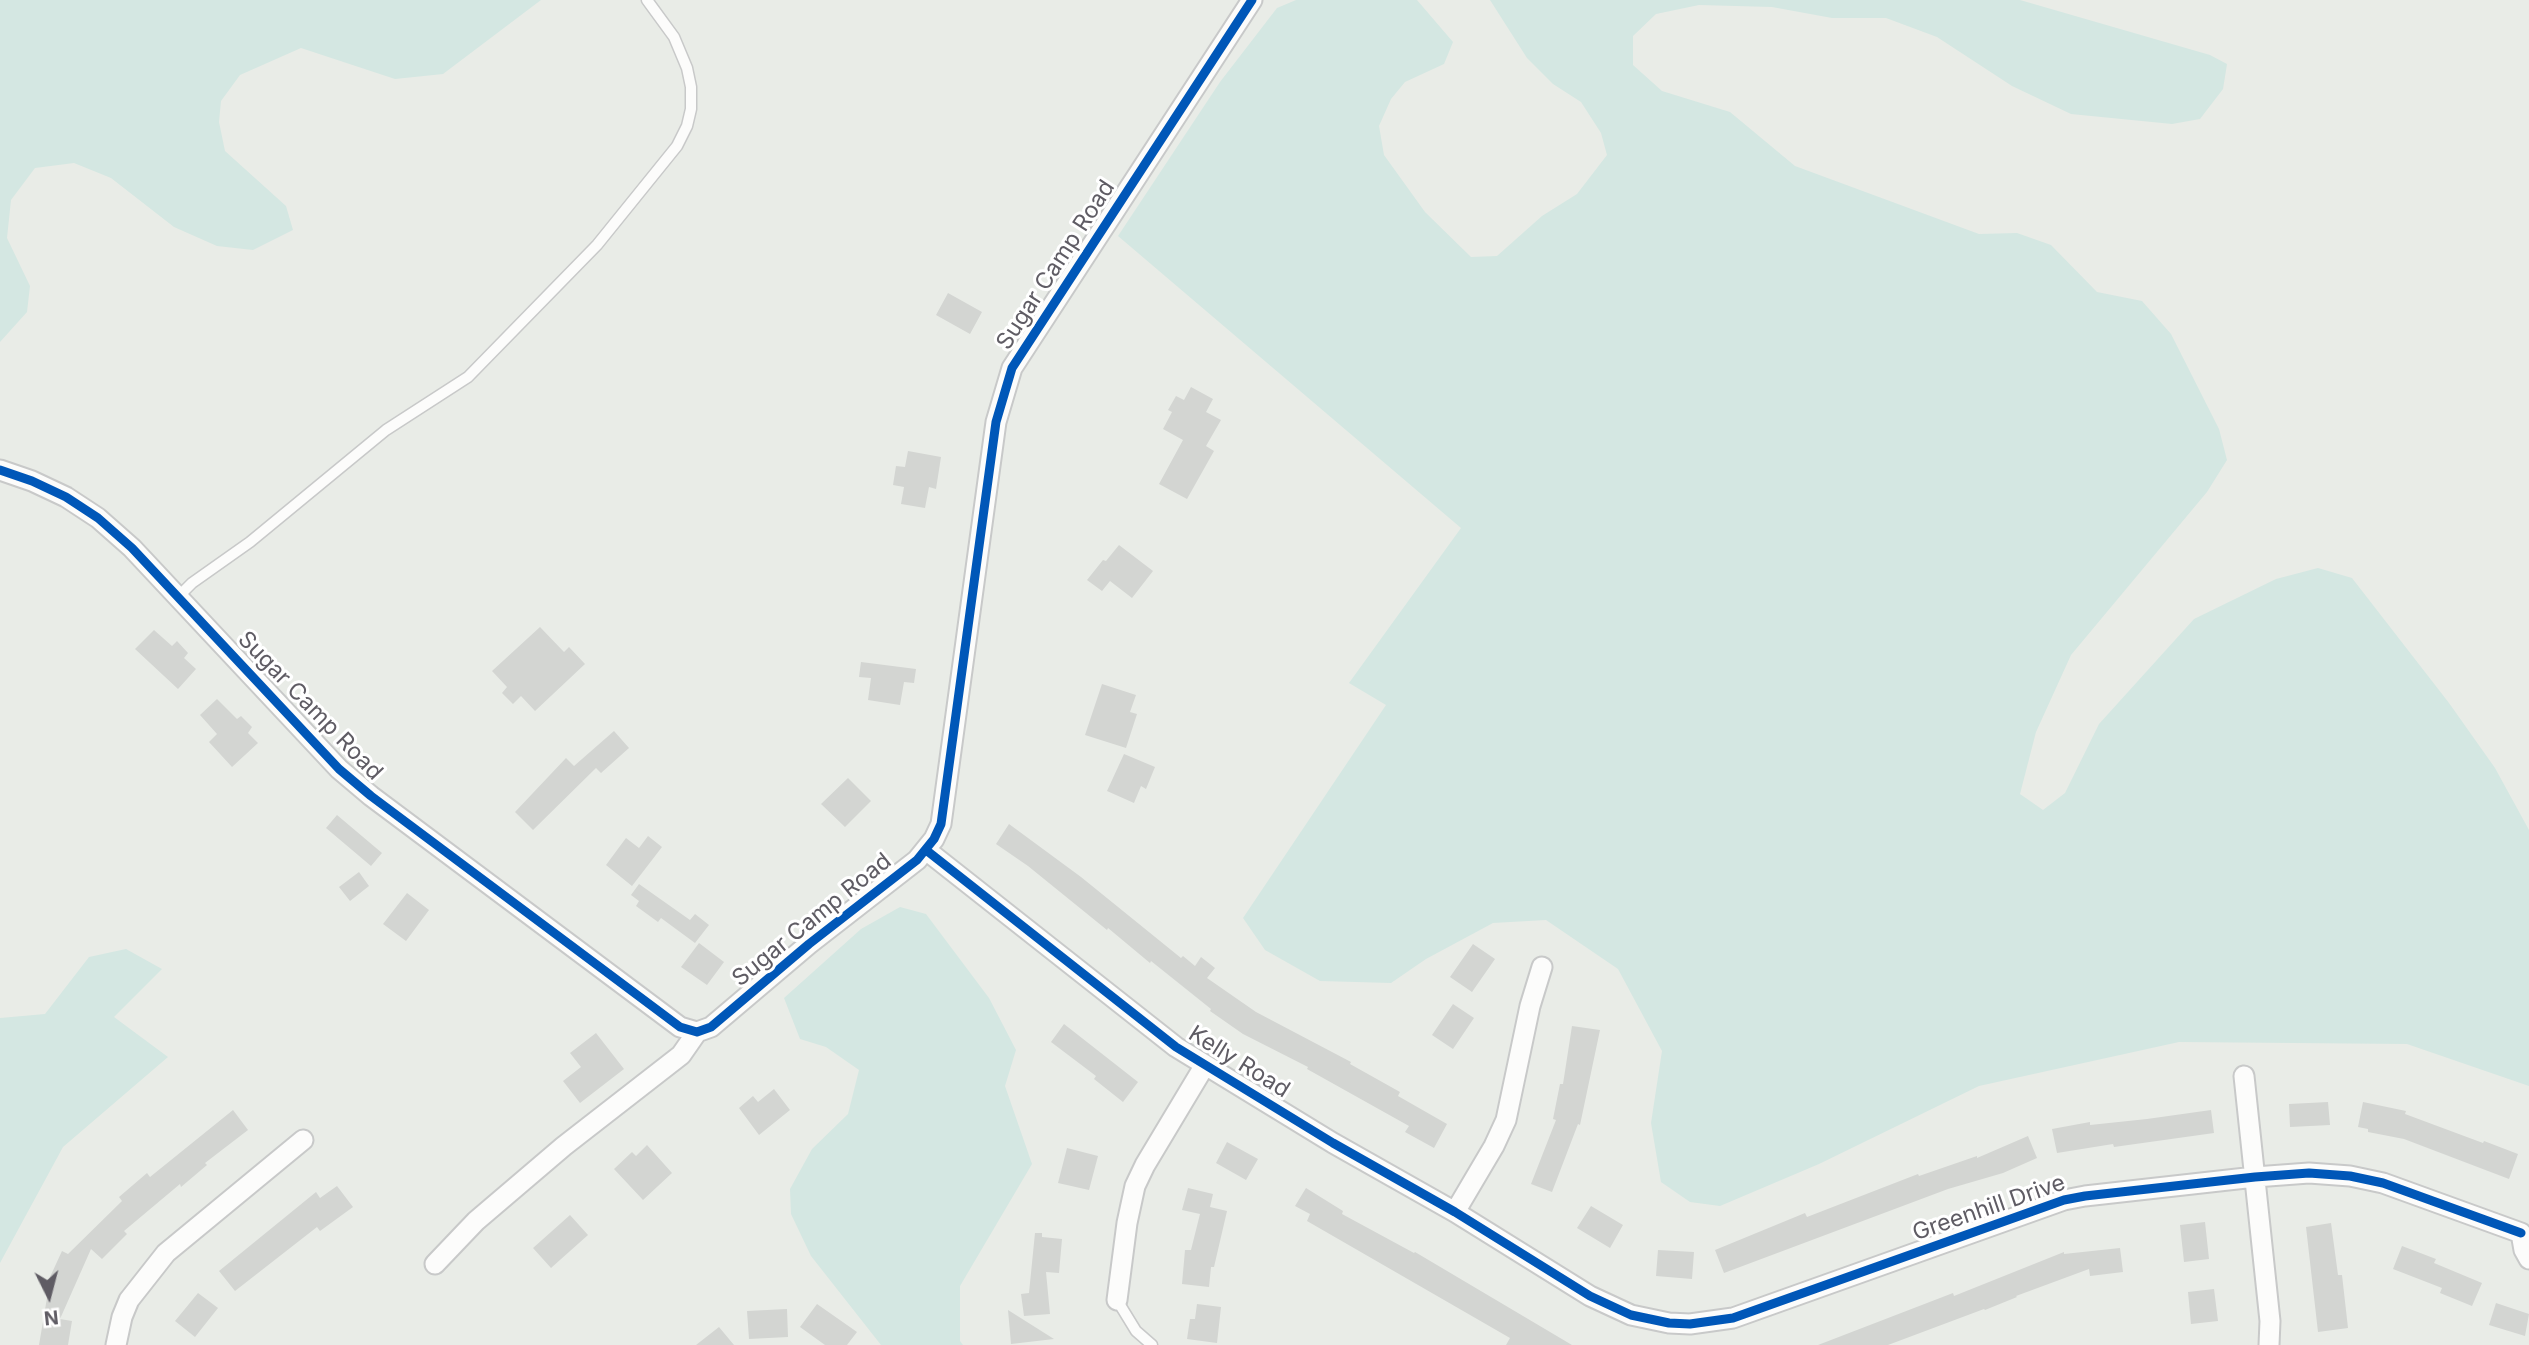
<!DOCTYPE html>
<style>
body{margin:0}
#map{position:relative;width:2529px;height:1345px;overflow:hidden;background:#e9ece7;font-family:Inter,sans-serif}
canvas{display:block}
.north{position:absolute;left:14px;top:1261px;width:70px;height:70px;-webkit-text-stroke:5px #fff;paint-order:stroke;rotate:174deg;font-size:19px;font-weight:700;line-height:28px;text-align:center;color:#5f5c64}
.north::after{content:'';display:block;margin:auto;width:24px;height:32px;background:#5f5c64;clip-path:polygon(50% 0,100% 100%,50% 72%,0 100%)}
</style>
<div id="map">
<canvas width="2529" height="1345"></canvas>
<div class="north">N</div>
</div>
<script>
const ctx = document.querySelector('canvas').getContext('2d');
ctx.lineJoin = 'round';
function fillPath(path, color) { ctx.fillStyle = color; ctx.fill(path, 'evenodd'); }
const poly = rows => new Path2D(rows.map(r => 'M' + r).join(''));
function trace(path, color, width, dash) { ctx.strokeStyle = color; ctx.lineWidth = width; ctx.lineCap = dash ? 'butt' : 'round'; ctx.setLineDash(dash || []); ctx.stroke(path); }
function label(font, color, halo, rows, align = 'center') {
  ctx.font = font + ' Inter,sans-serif'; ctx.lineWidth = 6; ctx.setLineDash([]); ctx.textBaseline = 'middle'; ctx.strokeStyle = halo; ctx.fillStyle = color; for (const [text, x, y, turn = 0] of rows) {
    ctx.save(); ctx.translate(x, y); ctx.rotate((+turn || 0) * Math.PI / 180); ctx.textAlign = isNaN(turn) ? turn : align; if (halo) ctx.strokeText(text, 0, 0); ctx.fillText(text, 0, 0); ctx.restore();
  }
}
fillPath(poly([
 [0,0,541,0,443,74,395,79,301,48,240,75,221,101,219,122,225,151,286,206,293,230,253,250,217,246,174,227,111,178,74,163,35,168,11,200,7,238,30,286,27,312,0,342],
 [1296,0,1417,0,1453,42,1444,64,1405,82,1391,99,1379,126,1384,155,1425,212,1471,257,1497,256,1542,216,1577,194,1607,155,1601,133,1581,102,1553,84,1527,58,1490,0,2020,0,2210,55,2227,64,2223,89,2200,119,2172,124,2071,114,2012,86,1937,37,1886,18,1832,18,1772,7,1699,5,1656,14,1633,36,1633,65,1662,91,1730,112,1795,166,1979,234,2017,233,2051,245,2097,292,2142,301,2171,334,2219,429,2227,460,2207,492,2071,655,2036,732,2020,794,2043,810,2065,793,2099,724,2194,619,2276,579,2318,568,2352,578,2449,703,2495,768,2529,830,2529,1086,2407,1044,2179,1042,1979,1086,1819,1164,1720,1206,1690,1202,1661,1182,1651,1123,1662,1051,1618,969,1546,920,1493,923,1426,959,1391,983,1320,981,1265,950,1243,918,1386,705,1349,683,1461,528,1118,236,1220,82,1277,8],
 [900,907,926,914,989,998,1016,1050,1005,1086,1032,1164,960,1286,960,1341,963,1345,881,1345,811,1256,791,1214,790,1189,812,1149,848,1114,859,1070,826,1047,800,1039,784,998,861,929],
 [126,949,162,969,114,1017,168,1057,63,1147,0,1263,0,1018,45,1014,89,957]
]), '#d4e7e2');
fillPath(poly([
 [948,293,982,312,970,334,936,315],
 [1191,387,1213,399,1206,412,1221,420,1206,446,1214,451,1187,499,1159,484,1183,440,1163,429,1172,412,1168,410,1176,396,1184,400],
 [908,451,941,457,936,489,929,487,925,508,901,504,904,487,893,485,896,466,905,467],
 [1119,545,1153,571,1132,598,1110,581,1102,591,1087,580,1103,560,1106,561],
 [540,627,564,652,569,647,585,664,535,711,521,696,513,704,502,693,507,687,492,671],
 [154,630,172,646,177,641,188,653,184,658,196,669,178,689,135,649],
 [861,662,916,669,914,683,904,682,900,705,868,700,871,678,859,677],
 [1102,684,1136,695,1130,712,1137,714,1126,748,1085,735],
 [217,699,237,719,241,716,252,727,248,733,258,743,232,767,209,742,217,734,200,715],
 [614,731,629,748,601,773,596,768,533,830,515,812,566,758,574,766],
 [1124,754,1155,767,1146,789,1141,786,1134,803,1107,791],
 [848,778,871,801,845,827,821,804],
 [337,815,382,853,371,866,326,828],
 [1009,824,1081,877,1181,958,1183,956,1195,966,1201,957,1215,968,1207,978,1256,1012,1351,1062,1350,1064,1400,1092,1398,1096,1447,1124,1434,1148,1405,1132,1409,1126,1307,1069,1308,1067,1243,1034,1210,1011,1211,1009,1151,961,1150,963,1108,928,1107,930,1028,866,996,844],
 [648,836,662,847,632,886,606,865,626,838,639,848],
 [359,872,369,886,350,901,339,887],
 [639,884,690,920,695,914,709,925,695,943,661,918,658,922,636,906,639,901,631,895],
 [407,893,429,910,406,941,383,924],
 [699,943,724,962,707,985,681,967],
 [1473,944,1495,959,1472,992,1450,977],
 [1453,1004,1474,1018,1453,1049,1432,1035],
 [1064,1024,1138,1082,1123,1102,1094,1079,1096,1076,1051,1042],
 [1572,1026,1600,1030,1580,1125,1578,1124,1552,1192,1531,1184,1556,1120,1553,1119,1560,1084,1563,1084],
 [596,1033,624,1069,580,1103,563,1081,581,1067,570,1053],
 [774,1089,790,1110,759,1135,739,1108,753,1096,758,1102],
 [2328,1102,2330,1125,2290,1127,2289,1104],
 [2363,1102,2406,1111,2405,1114,2483,1143,2484,1141,2518,1154,2509,1179,2404,1139,2368,1132,2368,1129,2358,1127],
 [233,1110,248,1130,205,1163,207,1165,181,1187,180,1184,124,1231,127,1234,102,1259,91,1249,60,1319,72,1321,68,1345,39,1345,48,1292,44,1290,62,1251,68,1254,122,1201,119,1197,147,1173,150,1177],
 [2211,1110,2214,1133,2114,1147,2113,1144,2057,1153,2052,1129,2090,1122,2090,1125,2147,1119],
 [2028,1136,2037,1158,2003,1173,1948,1189,1724,1273,1715,1250,1805,1213,1807,1217,1918,1174,1919,1176,1977,1156,1977,1158],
 [1227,1142,1258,1159,1246,1180,1216,1163],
 [647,1145,672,1173,643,1200,614,1169,632,1152,636,1156],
 [1067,1148,1098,1156,1089,1190,1058,1183],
 [337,1186,353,1207,320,1231,317,1227,235,1291,219,1271,316,1192,320,1198],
 [1188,1188,1213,1194,1210,1207,1227,1211,1214,1267,1211,1267,1209,1287,1182,1284,1185,1250,1191,1250,1200,1214,1182,1210],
 [1306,1188,1343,1211,1342,1214,1414,1253,1415,1252,1572,1345,1506,1345,1510,1338,1307,1221,1310,1214,1295,1206],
 [1591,1206,1623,1225,1610,1248,1577,1228],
 [570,1215,588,1235,551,1268,533,1248],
 [2205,1222,2209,1259,2184,1262,2180,1225],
 [2331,1223,2338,1275,2342,1275,2348,1328,2318,1332,2306,1227],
 [1035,1233,1042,1233,1042,1237,1062,1239,1059,1273,1046,1272,1050,1314,1024,1316,1021,1294,1029,1293],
 [2402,1246,2436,1259,2434,1263,2482,1283,2472,1306,2440,1293,2442,1288,2393,1269],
 [2120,1248,2123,1272,2090,1276,2089,1269,2016,1296,2017,1297,1985,1310,1984,1309,1888,1345,1818,1345,1953,1293,1954,1296,2064,1252,2064,1254],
 [1658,1250,1694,1252,1692,1279,1656,1276],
 [2214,1289,2218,1321,2191,1324,2188,1292],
 [198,1293,218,1308,195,1337,175,1321],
 [2496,1303,2529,1314,2525,1336,2489,1325],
 [817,1304,857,1332,847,1345,825,1345,800,1327],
 [1197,1304,1221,1307,1217,1343,1187,1339,1190,1319,1195,1319],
 [787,1309,788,1337,749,1339,747,1311],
 [1008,1310,1054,1339,1011,1344],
 [719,1327,734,1345,696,1345]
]), '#d3d5d2');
const lane = poly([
 [179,596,192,583,250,542,386,430,468,377,597,245,677,146,687,126,691,109,691,87,687,68,674,37,647,0],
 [1117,1300,1136,1331,1152,1345]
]);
const street = poly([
 [0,470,32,481,66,497,98,518,132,548,339,769,371,796,680,1027,697,1032,711,1027,809,944,917,860,934,839,941,824,996,422,1012,368,1252,0],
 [926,850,1176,1047,1333,1143,1455,1212,1590,1296,1631,1315,1669,1323,1690,1324,1733,1318,2064,1200,2085,1196,2255,1177,2309,1173,2350,1176,2383,1183,2521,1233],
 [2244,1076,2270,1321,2269,1345],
 [1455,1212,1494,1146,1506,1120,1530,1006,1542,967],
 [2521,1233,2524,1250,2529,1259],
 [435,1264,476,1221,564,1146,681,1055,697,1032],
 [1117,1300,1127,1223,1135,1186,1145,1165,1205,1065],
 [116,1345,122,1317,129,1300,166,1253,303,1140]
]);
trace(lane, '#c8c9c9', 13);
trace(street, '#c8c9c9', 23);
trace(lane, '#fcfcfb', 10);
trace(street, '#fcfcfb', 19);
trace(poly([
 [0,470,32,481,66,497,98,518,132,548,339,769,371,796,680,1027,697,1032,711,1027,809,944,917,860,934,839,941,824,996,422,1012,368,1252,0],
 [926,850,1176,1047,1333,1143,1455,1212,1590,1296,1631,1315,1669,1323,1690,1324,1733,1318,2064,1200,2085,1196,2255,1177,2309,1173,2350,1176,2383,1183,2521,1233]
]), '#0057b8', 9);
label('23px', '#5f5c64', '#fff', [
 ["Sugar Camp Road",1056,265,-57],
 ["Sugar Camp Road",310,706,46],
 ["Sugar Camp Road",812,920,-39],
 ["Kelly Road",1239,1062,32],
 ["Greenhill Drive",1989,1208,-19]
]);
</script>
